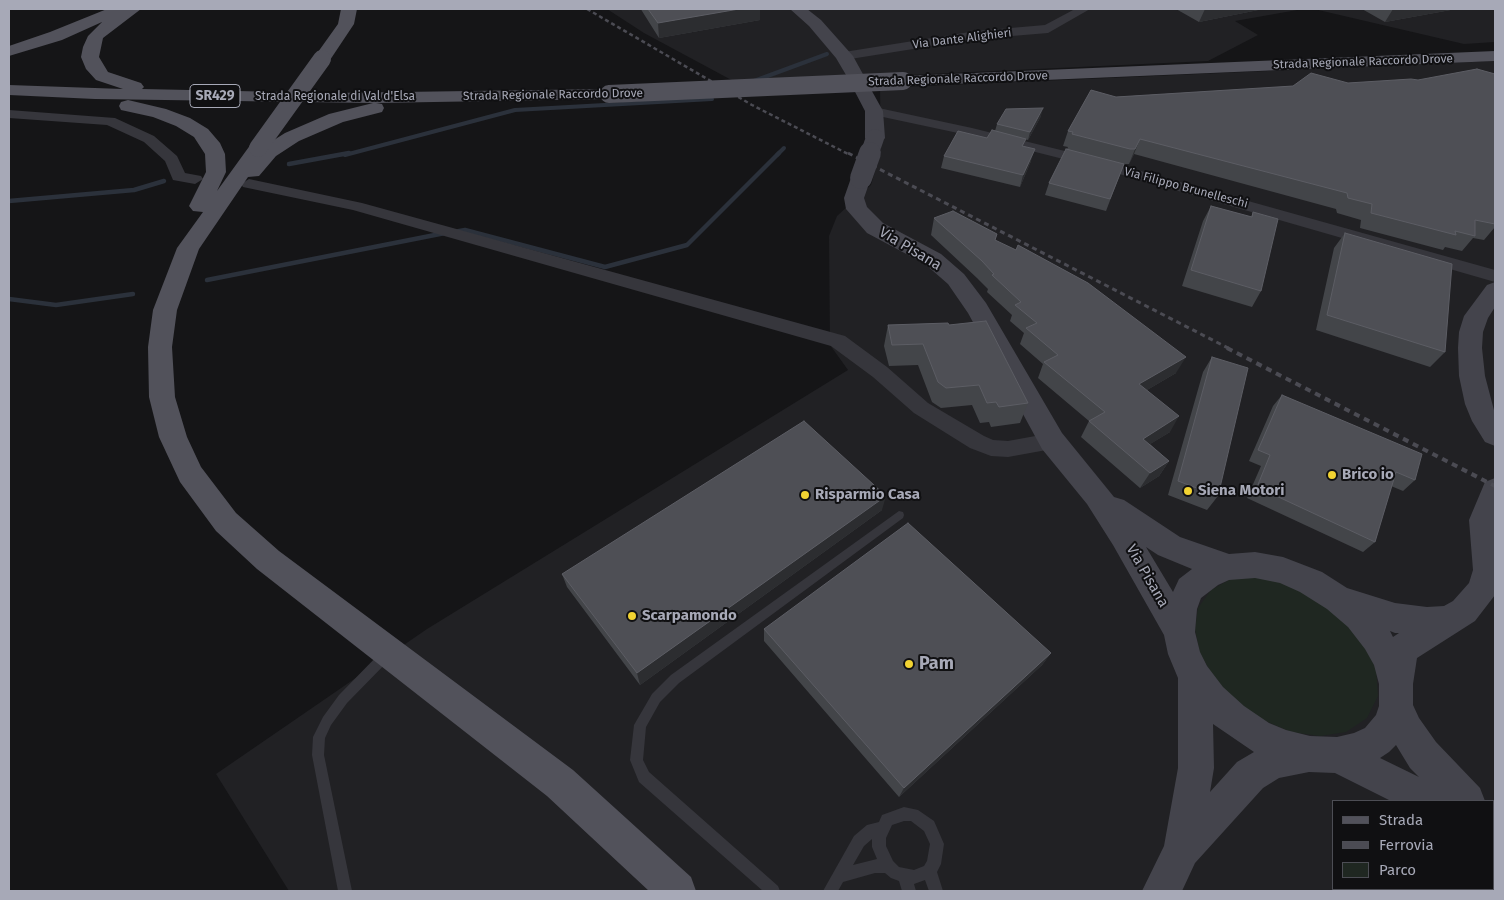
<!DOCTYPE html>
<style>
body{margin:0}
#map{position:relative;width:1504px;height:900px;overflow:hidden;background:#151517;font-family:"Fira Sans",sans-serif}
canvas{display:block}
.frame{position:absolute;inset:0;border:10px solid #a7a9b7;pointer-events:none}
.legend{position:absolute;left:1332px;top:800px;width:162px;height:90px;box-sizing:border-box;background:#101012;border:1px solid #4c4d54;margin:0;padding:6px 9px;list-style:none;font-size:15px;color:#a7a9b7}
.legend li{display:flex;align-items:center;gap:10px;height:25px}
.legend b{width:25px;border:1px solid #4c4d54}
</style>
<div id="map">
<canvas width="1504" height="900"></canvas>
<div class="frame"></div>
<ul class="legend">
<li><b style="height:6px;background:#52525b"></b>Strada</li>
<li><b style="height:6px;background:#4b4b53"></b>Ferrovia</li>
<li><b style="height:14px;background:#1f2721"></b>Parco</li>
</ul>
</div>
<script>
const ctx = document.querySelector('canvas').getContext('2d');
ctx.lineJoin = 'round';
function fillPath(path, color) { ctx.fillStyle = color; ctx.fill(path, 'evenodd'); }
const poly = rows => new Path2D(rows.map(r => 'M' + r).join(''));
function trace(path, color, width, dash) { ctx.strokeStyle = color; ctx.lineWidth = width; ctx.lineCap = dash ? 'butt' : 'round'; ctx.setLineDash(dash || []); ctx.stroke(path); }
function label(font, color, halo, rows, align = 'center') {
  ctx.font = font + ' "Fira Sans",sans-serif'; ctx.lineWidth = 4; ctx.setLineDash([]); ctx.textBaseline = 'middle'; ctx.strokeStyle = halo; ctx.fillStyle = color; for (const [text, x, y, turn = 0] of rows) {
    ctx.save(); ctx.translate(x, y); ctx.rotate((+turn || 0) * Math.PI / 180); ctx.textAlign = isNaN(turn) ? turn : align; if (halo) ctx.strokeText(text, 0, 0); ctx.fillText(text, 0, 0); ctx.restore();
  }
}
fillPath(poly([
 [607,9,1303,9,1235,21,1258,35,1208,61,737,83,644,33],
 [1314,9,1495,9,1495,42,1464,44],
 [1495,61,1495,891,289,891,216,774,427,629,848,370,830,345,829,236,837,216,871,185,881,151,880,88],
 [1333,801,1493,801,1493,889,1333,889]
]), '#212124');
fillPath(poly([
 [1257,576,1287,582,1317,596,1364,642,1376,669,1378,696,1367,718,1346,732,1320,736,1291,732,1261,719,1235,701,1214,678,1200,653,1195,629,1198,608,1211,590,1231,579]
]), '#1f2721');
trace(poly([
 [754,81,827,54],
 [345,155,515,110,712,99],
 [777,155,784,148]
]), '#2b313b', 4);
trace(poly([
 [289,164,349,153],
 [9,201,134,190,164,181],
 [454,232,465,230,605,267,687,245,779,153],
 [207,280,445,233],
 [9,299,56,305,133,294]
]), '#2b313b', 4.5);
fillPath(poly([
 [899,511,903,512,904,515,903,518,679,683,660,702,646,727,643,760,649,772,778,886,780,891,763,891,639,782,630,760,634,725,652,694,671,675,899,511],
 [386,649,390,651,392,655,390,659,347,703,331,725,325,738,324,755,352,891,338,891,312,755,313,737,323,717,339,695,382,651,386,649],
 [904,807,918,810,934,821,944,844,941,864,937,872,943,891,929,891,925,880,914,884,916,891,902,891,899,881,891,878,885,873,875,873,843,882,838,891,823,891,854,836,867,825,879,822,882,815,904,807],
 [904,821,911,821,924,831,930,844,927,861,924,866,914,870,899,867,893,861,886,846,886,838,892,825,904,821],
 [872,839,872,847,877,859,853,865,864,846,872,839]
]), '#36363c');
fillPath(poly([
 [1075,9,1090,9,1048,33,976,39,844,60,837,56,844,52,976,31,1045,25,1075,9],
 [874,107,972,128,1105,161,1495,270,1495,282,1095,167,972,136,869,114,867,111,874,107],
 [9,110,115,118,154,136,177,156,185,173,201,176,203,179,195,184,173,180,165,161,144,142,107,125,9,118,9,110],
 [249,179,362,203,845,336,887,367,928,403,984,436,993,440,1008,441,1052,433,1059,435,1063,441,1059,447,1052,449,1008,457,991,456,970,448,914,413,873,377,831,346,353,210,243,187,241,184,249,179]
]), '#36363c');
fillPath(poly([
 [790,9,807,9,821,20,853,56,864,76,861,80,849,80,836,58,809,26,790,9],
 [862,83,868,84,883,111,885,138,882,142,868,142,865,138,865,111,853,88,856,84,862,83],
 [861,172,868,174,871,178,864,198,867,207,883,223,941,254,964,274,986,303,1062,433,1114,497,1124,500,1180,537,1229,554,1255,552,1283,557,1322,572,1347,588,1395,603,1427,607,1444,606,1453,601,1469,583,1473,570,1469,520,1485,482,1495,478,1495,595,1475,621,1417,658,1413,684,1413,705,1419,718,1436,742,1480,788,1485,801,1391,801,1335,773,1309,772,1279,778,1263,788,1195,863,1182,891,1142,891,1164,846,1178,768,1178,678,1168,654,1164,635,1113,545,1087,504,1042,449,968,313,948,284,925,264,867,233,846,209,844,198,851,178,854,174,861,172],
 [1146,547,1158,555,1192,569,1179,579,1173,592,1146,547],
 [1255,578,1280,583,1300,592,1327,609,1348,627,1365,649,1374,665,1379,684,1379,706,1376,715,1365,728,1354,733,1337,737,1310,736,1286,730,1269,723,1244,706,1223,687,1207,666,1200,652,1195,632,1197,609,1201,598,1218,585,1229,580,1255,578],
 [1390,631,1395,633,1399,633,1393,637,1390,631],
 [1213,724,1254,752,1237,762,1210,792,1214,768,1213,724],
 [1396,745,1410,768,1419,777,1380,758,1389,752,1396,745],
 [1495,282,1495,307,1488,318,1483,332,1482,348,1485,376,1495,414,1495,446,1485,442,1472,421,1465,404,1459,376,1458,348,1459,332,1464,316,1487,285,1495,282],
 [1493,805,1495,806,1495,845,1493,844,1493,805]
]), '#44444c');
fillPath(poly([
 [107,9,141,9,103,38,99,57,108,72,141,83,144,87,142,89,331,93,609,89,615,90,618,94,615,98,609,99,376,103,382,104,384,108,382,112,343,122,299,141,276,156,259,176,248,177,199,249,177,310,172,347,175,397,187,437,201,467,236,513,279,551,573,770,691,877,696,891,649,891,547,796,257,569,216,531,180,482,159,437,149,397,148,347,153,310,177,248,203,212,193,211,189,206,206,172,205,154,194,137,176,126,153,117,121,110,119,106,121,102,128,100,166,109,190,118,208,129,220,143,225,154,226,172,217,191,251,144,258,142,266,145,285,133,329,114,373,103,95,99,9,95,9,85,123,89,96,80,86,69,81,57,83,47,88,36,102,22,62,40,9,56,9,46,50,32,107,9],
 [341,9,357,9,354,24,328,63,316,63,313,59,338,24,341,9],
 [1495,51,1495,61,903,86,897,85,894,81,897,77,903,76,1495,51]
]), '#52525b');
trace(poly([
 [587,9,752,105,850,155]
]), '#4b4b53', 2.5, [4, 3]);
trace(poly([
 [848,153,1230,349]
]), '#4b4b53', 3, [5, 4]);
trace(poly([
 [1227,348,1495,486]
]), '#4b4b53', 4, [6, 5]);
trace(poly([
 [869,155,875,138]
]), '#44444c', 18);
trace(poly([
 [861,178,870,153]
]), '#44444c', 22);
trace(poly([
 [609,94,903,81],
 [258,148,322,59]
]), '#52525b', 18);
fillPath(poly([
 [641,9,767,9,760,10,760,20,659,38,642,11],
 [1176,9,1263,9,1199,22],
 [1362,9,1456,9,1385,22],
 [1495,74,1495,227,1484,240,1473,238,1462,251,1445,247,1443,250,1360,228,1361,220,1337,213,1336,209,1134,154,1129,164,1124,164,1106,211,1045,195,1049,183,1067,149,1068,147,1063,146,1068,131,1116,97,1348,83,1418,80],
 [1041,116,1028,140,1025,139,1023,146,1031,161,1020,187,941,168,944,156,987,138,995,131,997,124],
 [1211,206,1251,217,1253,212,1261,291,1252,307,1182,286,1203,221],
 [934,218,997,234,995,240,1176,373,1147,390,1170,432,1150,444,1169,461,1159,476,1140,488,1081,437,1089,421,1038,378,1043,364,1020,344,1024,333,1010,321,1012,315,987,292,988,289,977,278,931,235],
 [1345,233,1445,352,1430,367,1316,330,1334,248],
 [888,325,949,325,1028,403,1020,423,991,427,989,422,980,423,972,405,941,408,932,402,918,365,889,366,884,346],
 [1212,357,1218,496,1207,510,1168,495,1203,372],
 [1282,395,1415,480,1403,491,1391,486,1375,542,1363,552,1247,498,1261,466,1249,461,1273,406],
 [882,510,640,685,567,587,562,574],
 [764,629,1051,653,1042,665,899,797,764,641]
]), '#434549');
fillPath(poly([
 [739,9,767,9,760,10,760,20,659,38,658,23],
 [1205,9,1263,9,1199,22],
 [1393,9,1456,9,1385,22],
 [1043,108,1041,116,1028,140,1030,132],
 [1140,139,1134,154,1129,164,1135,149],
 [1035,149,1031,161,1020,187,1023,175],
 [1186,357,1176,373,1130,400,1139,384],
 [1179,416,1170,432,1134,454,1143,439],
 [1169,461,1159,476,1140,488,1150,473],
 [886,496,882,510,640,685,637,673],
 [1051,653,1042,665,899,797,904,788]
]), '#2c2d30');
const building = poly([
 [648,9,739,9,658,23,648,9],
 [1477,69,1495,74,1495,224,1475,220,1475,236,1455,231,1456,235,1371,213,1372,204,1348,198,1347,193,1140,139,1135,149,1130,149,1072,134,1073,132,1068,131,1091,90,1116,97,1293,86,1311,73,1348,83,1411,79,1418,80,1477,69],
 [1043,108,1030,132,997,124,1006,109,1043,108],
 [992,130,1026,139,1022,146,1035,149,1023,175,944,156,958,131,987,138,992,130],
 [1066,149,1124,164,1110,199,1049,183,1066,149],
 [1211,206,1252,217,1253,212,1278,219,1261,291,1191,270,1211,206],
 [953,211,997,234,995,240,1016,250,1018,245,1088,283,1186,357,1139,384,1179,416,1143,439,1169,461,1150,473,1089,421,1105,412,1044,362,1058,355,1026,328,1037,323,1015,305,1021,302,992,275,994,274,982,261,934,218,953,211],
 [1345,233,1452,264,1445,352,1327,315,1345,233],
 [986,321,1028,403,999,407,996,402,987,403,979,385,946,388,938,382,923,344,892,345,888,325,948,323,949,325,986,321],
 [1212,357,1248,368,1218,496,1178,481,1212,357],
 [1282,395,1422,454,1415,480,1396,472,1375,542,1257,487,1270,455,1258,450,1282,395],
 [804,421,886,496,637,673,562,574,804,421],
 [908,523,1051,653,904,788,764,629,908,523],
 [1473,889,1486,889,1495,890,1495,891,1466,891,1473,889]
]);
fillPath(building, '#4e4f55');
trace(building, '#5c5d64', 1);
for (const [x, y, r, color] of [
 [1332,475,5,"#f2d332"],
 [1188,491,5,"#f2d332"],
 [805,495,5,"#f2d332"],
 [632,616,5,"#f2d332"],
 [909,664,5,"#f2d332"]
]) { const dot = new Path2D(); dot.arc(x, y, r, 0, 2 * Math.PI); ctx.fillStyle = color; ctx.fill(dot); trace(dot, '#101012', 2); }
label('12px', '#a7a9b7', '#101012', [
 ["Via Dante Alighieri",962,39,-7],
 ["Strada Regionale Raccordo Drove",1363,62,-2],
 ["Strada Regionale Raccordo Drove",958,79,-2],
 ["Strada Regionale Raccordo Drove",553,95,-1],
 ["Strada Regionale di Val d'Elsa",335,97],
 ["Via Filippo Brunelleschi",1186,188,15]
]);
for (const [x, y, w] of [
 [215,96,50]
]) { const box = new Path2D(); box.roundRect(x - w / 2, y - 11.5, w, 23, 4); ctx.fillStyle = '#101012'; ctx.fill(box); trace(box, '#a7a9b7', 1); }
label('bold 14px', '#a7a9b7', null, [
 ["SR429",215,96]
]);
label('15px', '#a7a9b7', '#101012', [
 ["Via Pisana",910,249,31],
 ["Via Pisana",1147,576,60]
]);
label('bold 15px', '#a7a9b7', '#101012', [
 ["Brico io",1342,475],
 ["Siena Motori",1198,491],
 ["Risparmio Casa",815,495],
 ["Scarpamondo",642,616]
], 'left');
label('bold 18px', '#a7a9b7', '#101012', [
 ["Pam",919,664]
], 'left');
</script>
